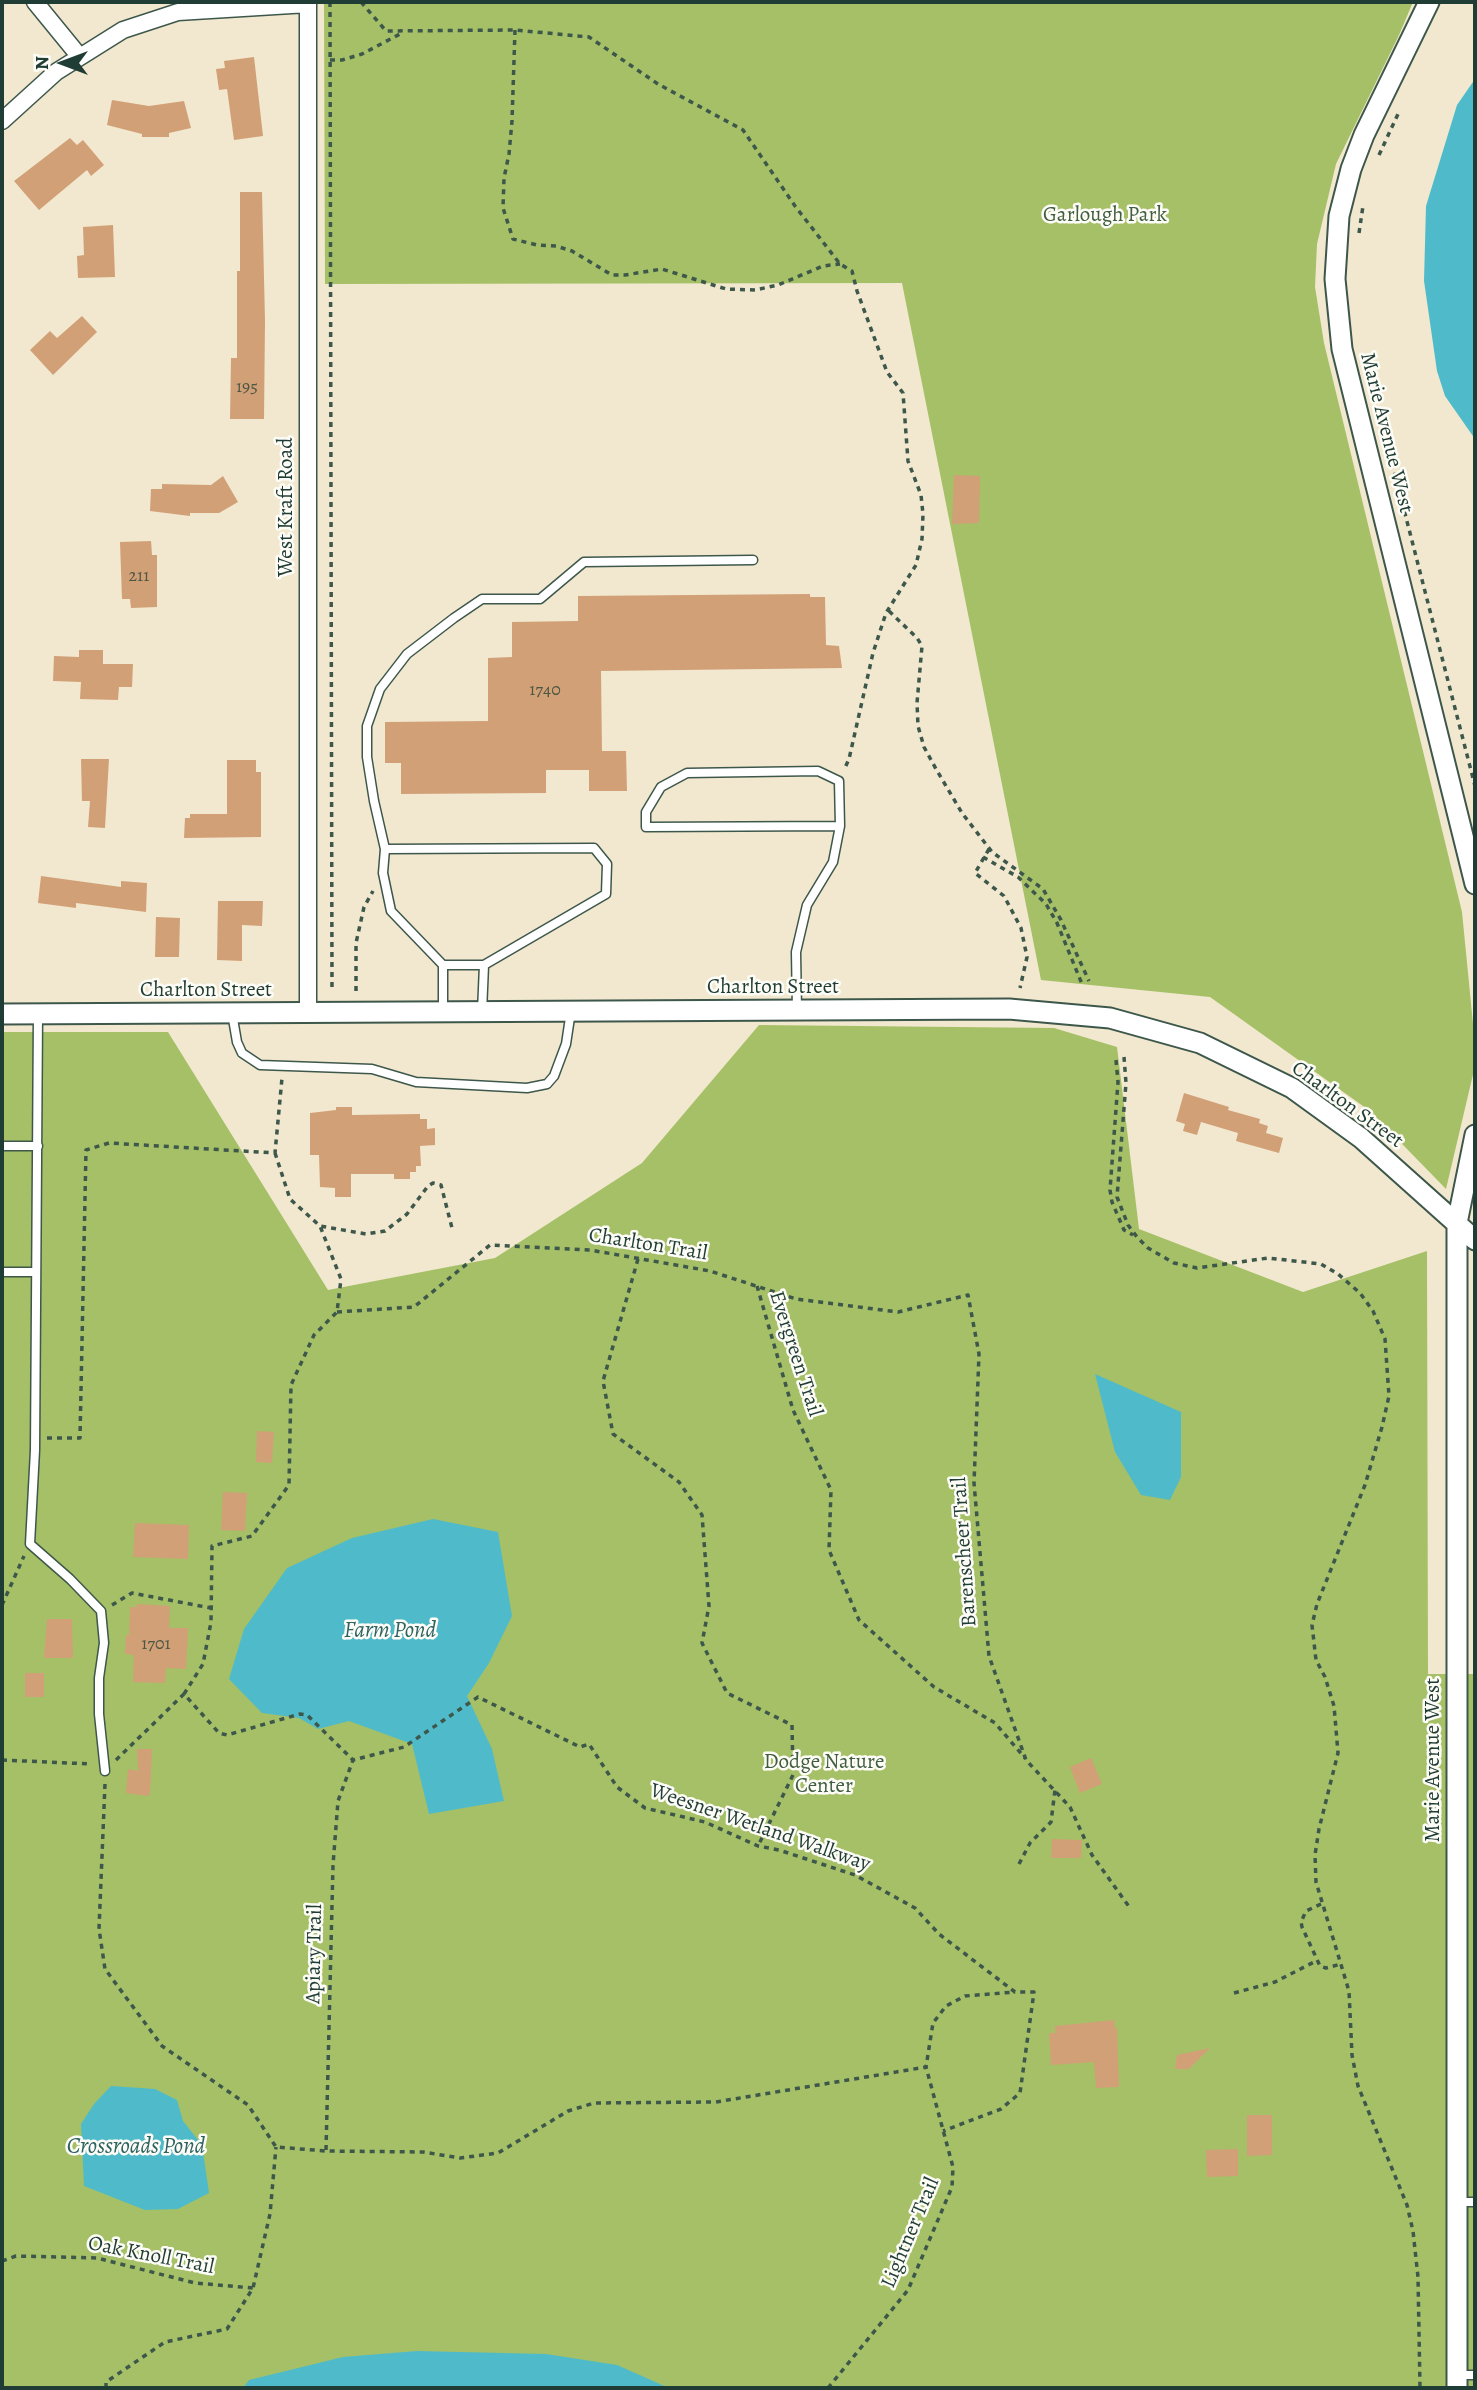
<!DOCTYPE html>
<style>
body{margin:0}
#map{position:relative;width:1477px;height:2390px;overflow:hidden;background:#f1e8cf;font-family:Alegreya,serif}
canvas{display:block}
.frame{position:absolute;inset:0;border:4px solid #1f3d34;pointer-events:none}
.north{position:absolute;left:28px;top:28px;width:70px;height:70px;-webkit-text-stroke:5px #fdfcf7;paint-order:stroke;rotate:270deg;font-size:19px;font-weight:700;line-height:28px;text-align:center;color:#1f3d34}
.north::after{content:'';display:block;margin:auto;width:24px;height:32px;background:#1f3d34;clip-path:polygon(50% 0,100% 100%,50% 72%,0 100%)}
</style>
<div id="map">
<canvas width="1477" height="2390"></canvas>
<div class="frame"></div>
<div class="north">N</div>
</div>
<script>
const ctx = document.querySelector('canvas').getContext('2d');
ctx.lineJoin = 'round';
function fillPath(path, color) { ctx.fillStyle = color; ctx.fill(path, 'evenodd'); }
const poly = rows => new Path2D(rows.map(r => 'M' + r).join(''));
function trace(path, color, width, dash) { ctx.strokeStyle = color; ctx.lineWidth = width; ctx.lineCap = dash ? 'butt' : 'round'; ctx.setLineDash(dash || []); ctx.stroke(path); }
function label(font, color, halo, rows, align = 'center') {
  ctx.font = font + ' Alegreya,serif'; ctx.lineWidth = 5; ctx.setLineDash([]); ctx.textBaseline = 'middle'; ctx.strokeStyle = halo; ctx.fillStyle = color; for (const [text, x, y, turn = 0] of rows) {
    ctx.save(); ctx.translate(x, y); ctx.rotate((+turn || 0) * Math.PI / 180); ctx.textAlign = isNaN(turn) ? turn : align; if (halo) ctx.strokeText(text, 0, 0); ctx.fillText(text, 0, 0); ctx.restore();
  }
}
fillPath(poly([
 [324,2,1413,2,1399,35,1336,164,1317,244,1315,287,1324,343,1462,912,1475,1044,1475,1066,1446,1189,1370,1111,1210,997,1041,980,902,283,325,284],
 [759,1025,1054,1028,1117,1047,1139,1229,1303,1292,1427,1251,1428,1674,1475,1674,1475,2388,2,2388,2,1032,168,1032,328,1290,495,1258,642,1163]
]), '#a5c066');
fillPath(poly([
 [1475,79,1475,439,1445,396,1437,371,1424,281,1426,206,1457,105],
 [1095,1374,1181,1412,1181,1477,1170,1500,1141,1495,1115,1452],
 [433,1519,498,1532,512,1616,489,1663,467,1696,492,1749,504,1801,429,1814,412,1744,349,1721,318,1729,299,1718,262,1713,229,1679,244,1629,287,1568,352,1538],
 [111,2086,155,2089,177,2100,183,2121,202,2145,209,2193,178,2209,145,2210,84,2186,81,2124,94,2104],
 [417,2351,546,2354,617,2365,669,2388,243,2388,249,2380,343,2357]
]), '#4fbbca');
fillPath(poly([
 [254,57,263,136,234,140,227,89,219,90,216,69,225,68,224,61],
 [112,100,149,106,184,101,191,128,169,133,169,137,142,137,142,134,107,125],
 [70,138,77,145,83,140,104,165,91,176,87,170,39,210,14,181],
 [240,192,262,192,265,321,264,419,230,419,231,358,237,358,237,271,240,271],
 [113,225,115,277,78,278,77,256,84,255,83,227],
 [82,316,97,332,53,375,30,350,50,331,57,338],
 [954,475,980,476,979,523,952,524],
 [223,476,238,502,219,513,190,513,190,516,150,511,151,489,162,489,162,484,211,485],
 [151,541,152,555,157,555,157,607,131,608,130,599,122,599,120,542],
 [810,594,810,597,825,597,826,645,839,646,842,668,601,671,602,751,626,751,627,791,589,791,589,770,546,770,546,793,401,794,401,763,385,763,385,722,488,721,488,658,512,657,512,622,578,621,578,596],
 [79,650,103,650,103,664,133,664,132,687,119,687,118,700,80,699,81,682,53,681,54,656,79,657],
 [81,759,109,759,105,828,88,827,90,801,82,801],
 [227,760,256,760,256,772,261,772,261,837,184,838,185,818,190,818,190,814,227,814],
 [41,876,121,887,121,881,147,883,146,912,76,903,76,908,38,903],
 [218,901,263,901,262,926,242,925,242,961,217,960],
 [156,917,180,918,179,957,155,957],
 [1184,1093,1229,1107,1228,1110,1260,1119,1259,1123,1268,1126,1266,1133,1283,1138,1279,1153,1236,1141,1238,1133,1201,1122,1197,1135,1183,1131,1185,1124,1176,1121],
 [336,1107,352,1107,352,1115,420,1114,420,1119,427,1119,427,1129,435,1128,435,1145,420,1146,421,1166,416,1166,416,1172,410,1172,410,1179,394,1179,394,1174,351,1174,351,1197,335,1197,335,1188,320,1187,319,1155,310,1155,310,1113,336,1110],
 [257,1431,274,1432,272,1463,256,1462],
 [223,1492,247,1493,245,1531,221,1530],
 [135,1523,189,1525,188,1559,133,1557],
 [137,1604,170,1606,169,1628,188,1628,186,1669,166,1668,165,1683,133,1682,134,1655,125,1654,126,1635,129,1635,130,1607,137,1607],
 [47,1619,72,1619,73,1658,44,1658],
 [25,1673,44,1673,44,1697,25,1697],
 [137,1749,152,1749,150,1793,148,1796,126,1793,128,1769,138,1771],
 [1091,1758,1102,1784,1080,1793,1070,1767],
 [1052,1839,1082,1840,1081,1858,1051,1858],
 [1114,2020,1115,2028,1117,2028,1119,2087,1096,2088,1094,2062,1051,2065,1049,2033,1055,2033,1055,2026],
 [1210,2048,1189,2069,1175,2069,1177,2055],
 [1247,2115,1272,2115,1272,2155,1247,2156],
 [1238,2149,1238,2176,1207,2177,1206,2150]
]), '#d2a076');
const service = poly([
 [385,849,374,801,367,757,367,726,380,689,407,654,454,618,482,599,540,599,584,562,753,560],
 [443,965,484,965,606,894,607,864,594,848,385,849,383,873,391,911,443,965,443,1012],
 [797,1010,796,952,807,905,833,862,840,826,839,781,818,771,687,773,661,787,646,812,646,827,840,826],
 [482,1012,484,965],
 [232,1013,237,1042,242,1053,260,1065,372,1069,416,1082,527,1088,547,1084,554,1076,566,1044,571,1011],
 [38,1014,35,1450,30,1544,70,1579,101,1611,104,1643,99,1678,99,1714,105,1771],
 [2,1146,38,1146],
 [2,1272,36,1272],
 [1457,2202,1475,2202],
 [1457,2375,1475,2375]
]);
const minor = poly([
 [35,2,80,57],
 [2,121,56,72,123,30,178,12,308,4],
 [308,1013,308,2]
]);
const tertiary = poly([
 [1429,2,1364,135,1351,169,1339,216,1335,279,1342,349,1475,884],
 [2,1014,1009,1009,1110,1018,1200,1043,1292,1088,1361,1138,1475,1240],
 [1457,2388,1457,1223,1475,1135]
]);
trace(service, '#3e574b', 11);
trace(minor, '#3e574b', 19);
trace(tertiary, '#3e574b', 23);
trace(poly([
 [330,2,332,991],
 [361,2,386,31,515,30,589,37,658,84,743,130,795,206,840,264,852,271,857,291,887,372,903,393,908,461,921,495,923,514,922,539,916,565,886,613,873,653,849,759,844,770],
 [515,30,512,121,509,154,504,178,503,208,513,239,537,245,556,246,572,251,612,275,625,275,662,269,726,289,755,290,778,285,823,266,840,264],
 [330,60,342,60,362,54,402,33],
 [1379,155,1398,114],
 [1359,233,1363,206],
 [1392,463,1475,786],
 [889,611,917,638,922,646,917,703,918,726,924,747,936,769,962,813,992,852,1043,889,1061,920,1089,981],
 [989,849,975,873,1004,896,1021,928,1027,957,1020,988],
 [983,857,1018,877,1046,904,1057,923,1082,984],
 [356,991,356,943,364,907,373,891],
 [1124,1057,1126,1083,1117,1197,1128,1225,1137,1237,1148,1248,1174,1263,1197,1268,1268,1258,1321,1264,1338,1274,1360,1293,1373,1311,1385,1339,1389,1396,1382,1427,1365,1485,1317,1604,1312,1625,1316,1660,1325,1677,1334,1706,1338,1753,1319,1829,1315,1855,1316,1882,1349,1991,1352,2055,1358,2086,1407,2205,1413,2231,1418,2277,1420,2388],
 [1116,1060,1118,1082,1110,1190,1112,1202,1124,1230,1133,1235],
 [275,1153,290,1199,320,1226,366,1234,385,1231,407,1214,428,1186,433,1183,441,1185,452,1228],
 [638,1259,603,1381,613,1434,679,1482,702,1515,709,1606,702,1643,727,1693,792,1725,793,1775,758,1846],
 [757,1286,793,1410,831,1490,829,1550,859,1620,934,1687,995,1723,1025,1758],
 [337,1312,414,1307,490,1245,590,1250,710,1271,796,1299,898,1312,968,1295,979,1354,974,1483,989,1656,1026,1760,1070,1807,1092,1855,1130,1908],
 [47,1438,80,1438,86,1150,109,1143,275,1153,282,1078],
 [2,1605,24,1556],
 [112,1605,132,1593,211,1608],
 [184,1694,203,1664,211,1622,212,1546,252,1536,289,1485,291,1385,314,1335,337,1312,341,1279,320,1226],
 [2,1760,91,1764],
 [116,1760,184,1694,219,1733,227,1735,300,1714,307,1715,353,1760,404,1747,478,1697,580,1747,589,1744,617,1787,645,1808,705,1822,758,1846,779,1850,855,1875,915,1908,939,1934,1015,1992,1034,1992,1020,2093,1001,2109,943,2131],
 [105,1784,99,1929,105,1969,162,2046,248,2105,276,2147,326,2151,423,2152,460,2158,498,2153,568,2111,594,2103,716,2102,926,2067,933,2023,946,2006,965,1996,1015,1992],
 [1019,1864,1030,1843,1051,1822,1055,1790],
 [1321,1904,1306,1911,1301,1922,1302,1927,1320,1966,1326,1968,1341,1964],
 [1234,1993,1275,1982,1316,1961],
 [326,2150,333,1865,338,1801,353,1760],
 [2,2261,16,2256,97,2258,195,2283,253,2288],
 [106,2388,106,2382,165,2342,227,2329,253,2288,270,2214,276,2147],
 [828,2388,908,2290,952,2187,953,2167,926,2067]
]), '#3e574b', 3.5, [5, 5]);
trace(service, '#fff', 8);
trace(minor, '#fff', 16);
trace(tertiary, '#fff', 19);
label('18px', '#4c5644', null, [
 ["195",247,388],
 ["211",139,577],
 ["1740",545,691],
 ["1701",156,1645]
]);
label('21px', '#405e40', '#fdfcf7', [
 ["Garlough Park",1105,216],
 ["Dodge Nature",824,1763],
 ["Center",824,1787]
]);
label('21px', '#1f3d34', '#fdfcf7', [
 ["Marie Avenue West",1386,433,76],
 ["West Kraft Road",287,507,-90],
 ["Charlton Street",773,988],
 ["Charlton Street",206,991],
 ["Charlton Street",1347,1105,36],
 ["Charlton Trail",648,1245,9],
 ["Evergreen Trail",795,1354,72],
 ["Barenscheer Trail",965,1552,-94],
 ["Marie Avenue West",1434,1760,-90],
 ["Weesner Wetland Walkway",760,1828,19],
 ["Apiary Trail",315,1954,-89],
 ["Lightner Trail",911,2233,-67],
 ["Oak Knoll Trail",151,2256,11]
]);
label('italic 23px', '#2d6361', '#fdfcf7', [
 ["Farm Pond",390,1631],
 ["Crossroads Pond",136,2147]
]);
</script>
